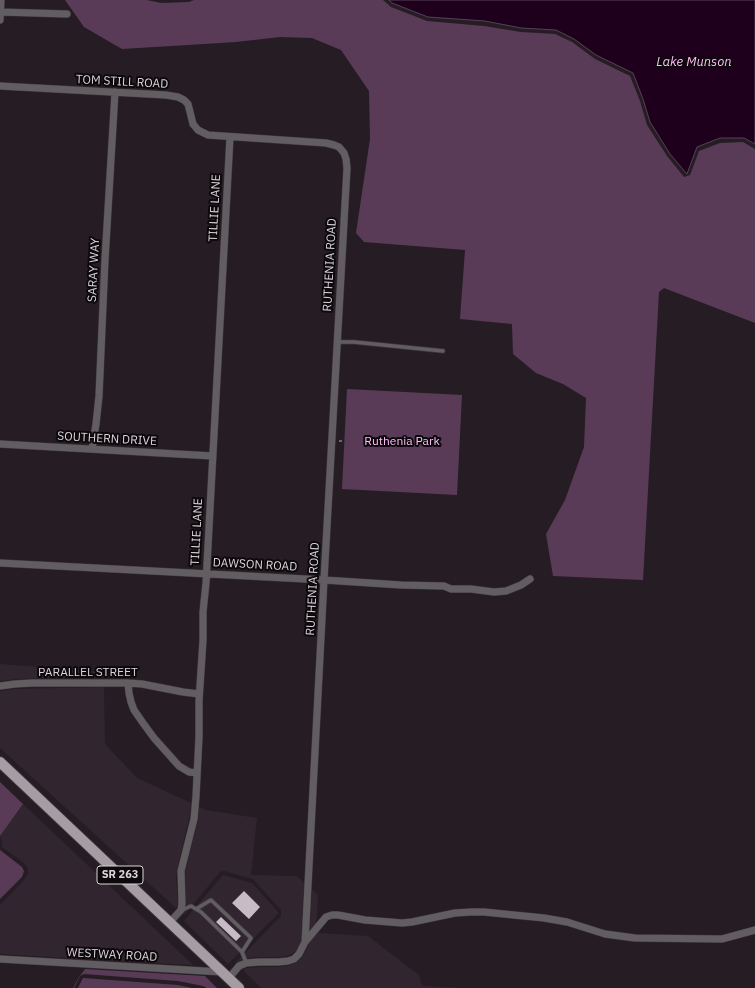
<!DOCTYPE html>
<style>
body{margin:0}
canvas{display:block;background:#251c24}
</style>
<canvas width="755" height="988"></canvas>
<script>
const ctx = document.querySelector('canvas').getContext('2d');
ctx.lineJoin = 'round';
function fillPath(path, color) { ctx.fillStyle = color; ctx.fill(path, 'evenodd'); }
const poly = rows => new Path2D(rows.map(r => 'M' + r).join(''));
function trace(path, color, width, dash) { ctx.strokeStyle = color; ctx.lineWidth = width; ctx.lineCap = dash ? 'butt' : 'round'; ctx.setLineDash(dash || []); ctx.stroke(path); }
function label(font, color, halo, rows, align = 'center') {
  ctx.font = font + ' "IBM Plex Sans",sans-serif'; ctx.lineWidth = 4; ctx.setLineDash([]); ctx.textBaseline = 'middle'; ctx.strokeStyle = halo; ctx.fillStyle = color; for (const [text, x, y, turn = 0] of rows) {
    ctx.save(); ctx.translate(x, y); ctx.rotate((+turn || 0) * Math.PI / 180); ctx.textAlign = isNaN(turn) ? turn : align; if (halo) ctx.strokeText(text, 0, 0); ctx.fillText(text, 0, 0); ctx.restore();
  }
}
fillPath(poly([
 [0,664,104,672,104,677,15,679,0,681],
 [104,687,105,744,137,778,191,803,189,818,177,870,176,879,178,903,176,908,0,748,0,691,16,689],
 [23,804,193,965,0,954,0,905,24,880,28,874,28,869,24,863,2,847,2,842,0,836],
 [199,807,206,810,257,818,251,875,297,876,304,883,301,941,296,951,292,954,287,956,278,957,259,957,246,958,238,962,236,964,235,963,281,916,281,910,253,879,224,871,220,872,184,915,183,914,185,911,186,903,185,872,198,820],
 [223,875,252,883,279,913,228,964,184,921],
 [312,890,318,895,316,928,320,933,368,936,420,976,420,981,423,986,460,988,261,988,243,970,247,968,259,967,278,967,288,966,296,963,302,957,306,951,309,943]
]), '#312530');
fillPath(poly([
 [65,0,147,0,161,3,189,2,194,0,383,0,391,7,427,21,484,26,521,32,555,34,572,42,595,59,630,76,640,101,647,125,667,156,684,177,690,175,699,151,720,143,743,142,755,149,755,323,664,288,659,292,643,580,553,576,546,534,565,500,584,447,586,398,563,384,536,373,513,354,512,324,460,319,465,250,364,242,356,233,370,139,369,91,341,50,312,38,280,37,236,42,122,49,84,27],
 [347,389,462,395,457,495,342,489],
 [0,782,23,804,0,836],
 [0,850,22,867,24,871,22,877,0,899],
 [85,969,205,976,217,988,207,988,203,986,178,981,84,974,80,976,74,988,73,988,79,977],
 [83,978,178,985,192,988,78,988]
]), '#5a3b57');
const water = poly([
 [389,0,755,0,755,144,744,138,720,138,697,147,687,174,670,154,650,122,643,99,633,73,596,55,574,39,556,30,521,28,485,21,428,17,392,3,389,0]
]);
fillPath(water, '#1e001d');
trace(water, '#574056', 1);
fillPath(poly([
 [244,891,260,907,249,919,232,903],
 [221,917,241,936,236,941,216,922]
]), '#c7bcc6');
const lane = poly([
 [337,342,354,342,443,351],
 [196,909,211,900,251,938,242,952],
 [182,910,191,906,201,912,242,952,246,962]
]);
const street = poly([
 [0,12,67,14],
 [0,20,1,0],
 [0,86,166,95,178,97,184,100,188,104,193,124,198,130,208,135,326,143,334,145,339,147,344,153,346,159,347,168,324,580,305,942,299,954,294,959,288,961,278,962,259,962,246,963,239,966,229,978],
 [0,444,213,456],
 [92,449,96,424,99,396,105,260,115,92],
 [0,563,324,580,401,585,444,586,451,589,471,589,494,592,506,591,521,585,530,579],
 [128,683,129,693,131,702,134,710,143,723,154,738,179,766,189,772,197,773],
 [0,686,15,684,32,683,128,683,142,684,183,692,199,694],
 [170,922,181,910,182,903,181,871,194,819,196,796,199,737,199,701,203,640,203,612,206,583,230,137],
 [305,942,326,917,332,915,338,915,365,920,402,923,412,922,455,913,471,912,484,912,544,918,567,922,605,934,635,938,722,939,755,930],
 [0,959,222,972]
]);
const primary = poly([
 [0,762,239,988]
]);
trace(lane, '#3e363d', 5);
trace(street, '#3e363d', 8);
trace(primary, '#3e363d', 12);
trace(poly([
 [339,441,344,441]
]), '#867f85', 1.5, [3, 3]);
trace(lane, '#625d61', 3.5);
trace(street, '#625d61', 7);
trace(primary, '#a59ca4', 10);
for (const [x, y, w] of [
 [120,875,46]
]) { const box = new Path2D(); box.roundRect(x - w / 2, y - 9, w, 18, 3); ctx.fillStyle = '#0c080b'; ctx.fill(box); trace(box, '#dbd5da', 1); }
label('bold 11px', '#dbd5da', null, [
 ["SR 263",120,875]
]);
label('12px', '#dbd5da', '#0c080b', [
 ["TOM STILL ROAD",122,82,3],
 ["TILLIE LANE",215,208,-87],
 ["RUTHENIA ROAD",330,265,-87],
 ["SARAY WAY",94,270,-87],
 ["SOUTHERN DRIVE",107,439,3],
 ["TILLIE LANE",197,532,-87],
 ["DAWSON ROAD",255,565,3],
 ["RUTHENIA ROAD",313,589,-87],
 ["PARALLEL STREET",88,673],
 ["WESTWAY ROAD",112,955,3]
]);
label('12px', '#ffbef7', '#0c080b', [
 ["Ruthenia Park",402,442]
]);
label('italic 13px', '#fdbdf6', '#0c080b', [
 ["Lake Munson",694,62]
]);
</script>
